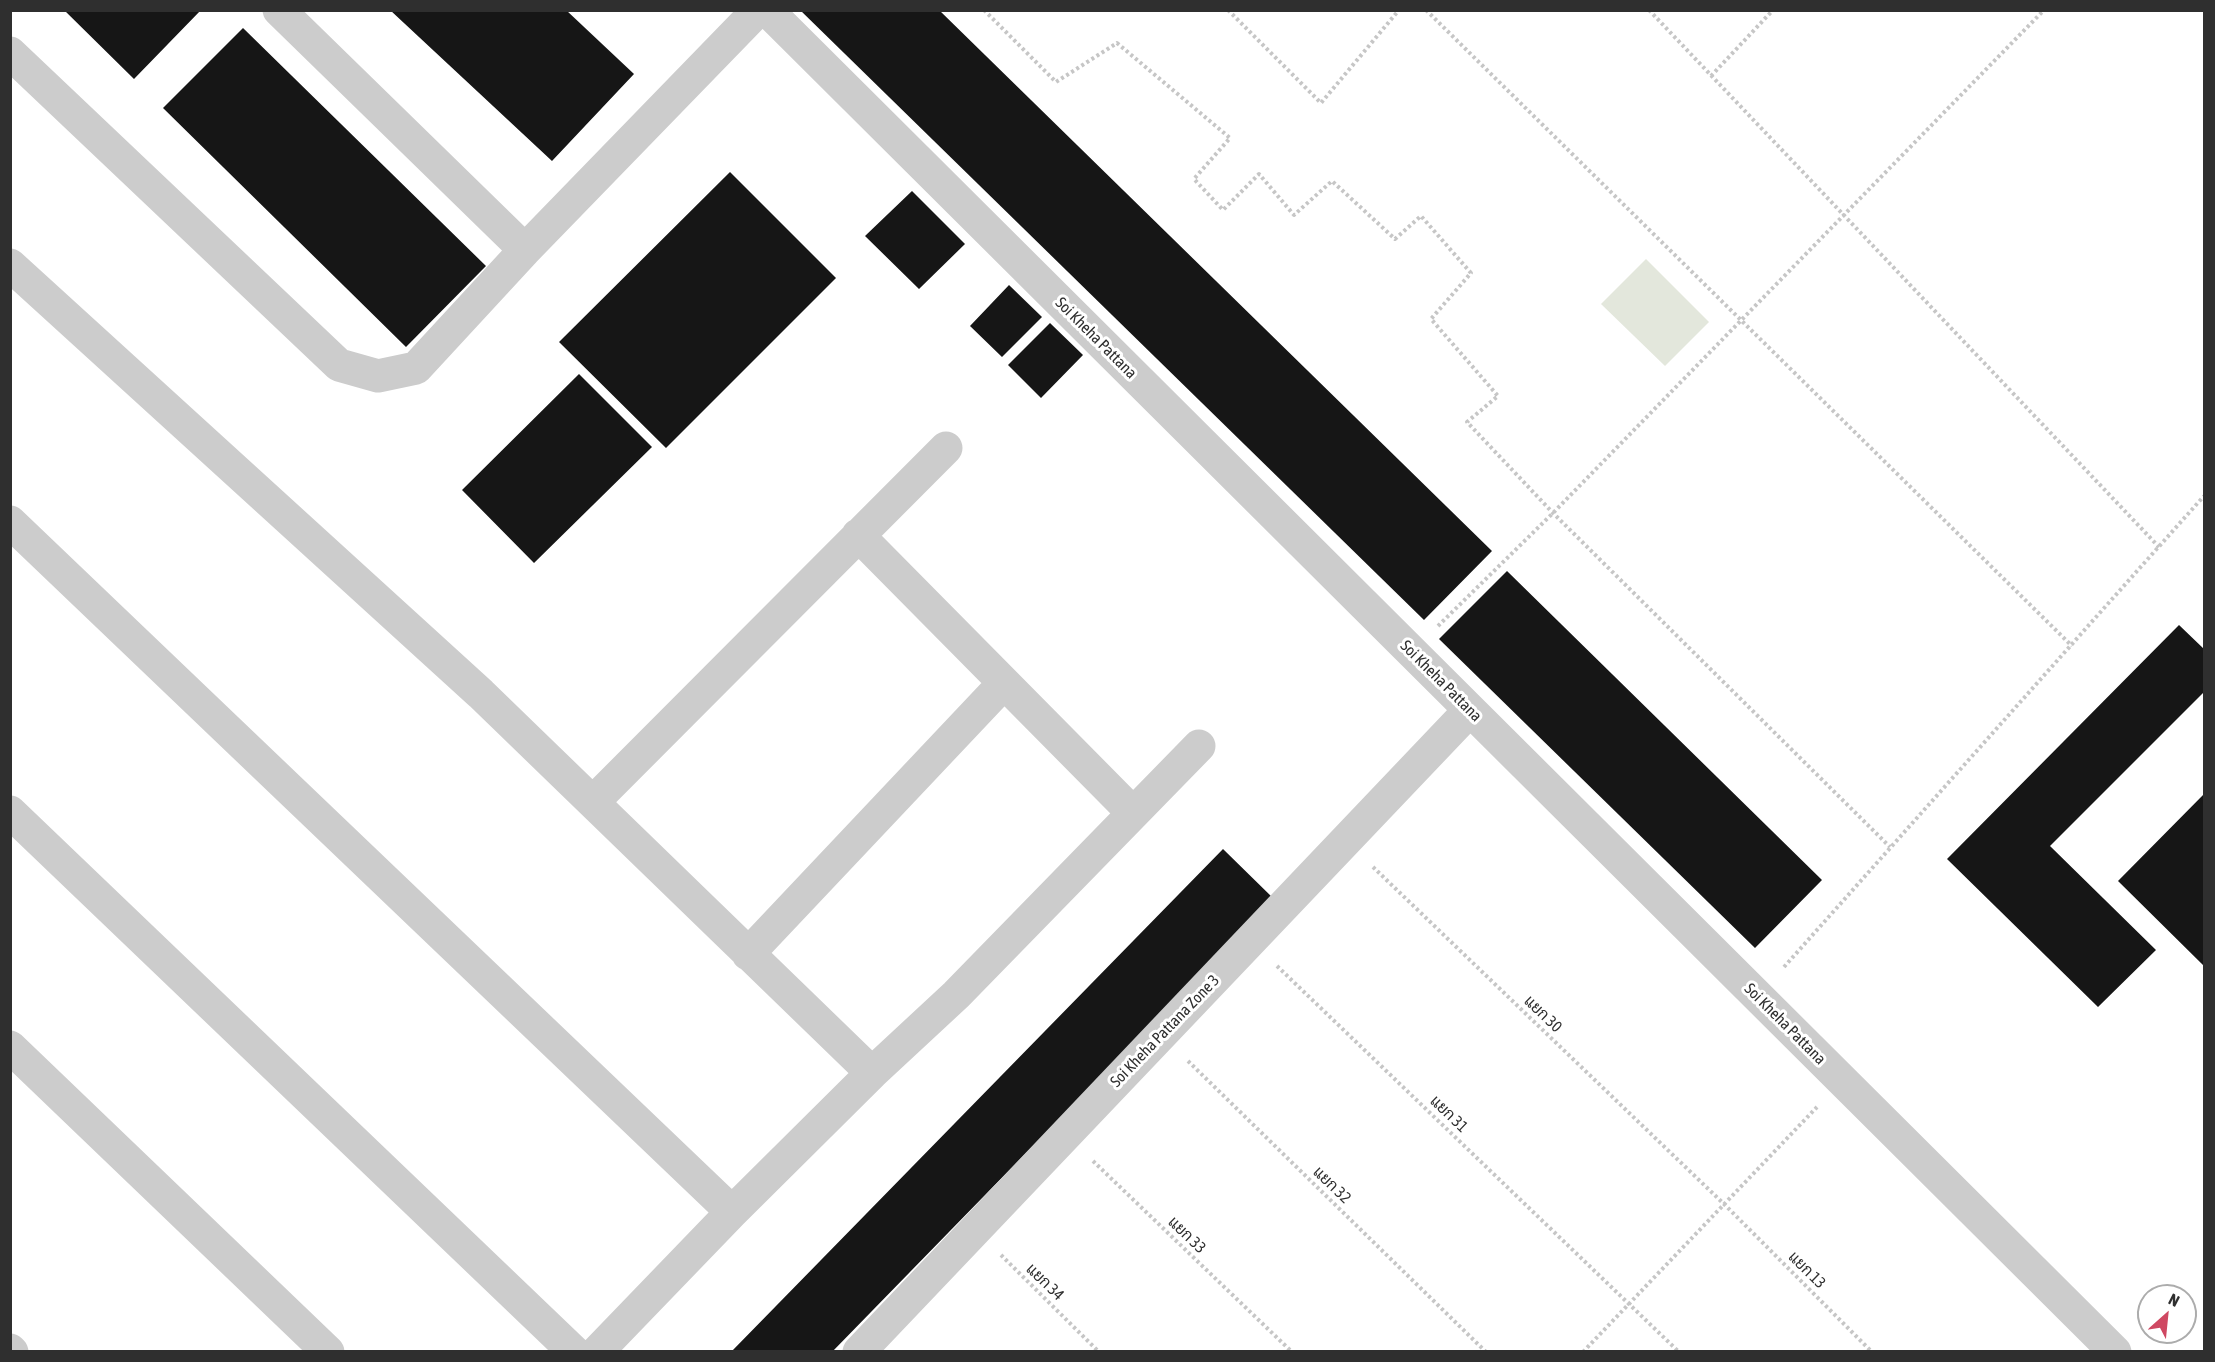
<!DOCTYPE html>
<meta charset="utf-8">
<style>
body{margin:0}
#map{position:relative;width:2215px;height:1362px;overflow:hidden;background:#fff;font-family:"Asap Condensed",sans-serif}
canvas{display:block}
.frame{position:absolute;inset:0;border:12px solid #2f2f2f;pointer-events:none}
.north{position:absolute;left:2137px;top:1284px;width:60px;height:60px;box-sizing:border-box;background:#fff;border:2px solid #acacac;border-radius:50%;rotate:27deg;font-size:16px;font-weight:700;line-height:24px;text-align:center;color:#2f2f2f}
.north::after{content:'';display:block;margin:auto;width:21px;height:27px;background:#cf4862;clip-path:polygon(50% 0,100% 100%,50% 72%,0 100%)}
</style>
<div id="map">
<canvas width="2215" height="1362"></canvas>
<div class="frame"></div>
<div class="north">N</div>
</div>
<script>
const ctx = document.querySelector('canvas').getContext('2d');
ctx.lineJoin = 'round';
function fillPath(path, color) { ctx.fillStyle = color; ctx.fill(path, 'evenodd'); }
const poly = rows => new Path2D(rows.map(r => 'M' + r).join(''));
function trace(path, color, width, dash) { ctx.strokeStyle = color; ctx.lineWidth = width; ctx.lineCap = dash ? 'butt' : 'round'; ctx.setLineDash(dash || []); ctx.stroke(path); }
function label(font, color, halo, rows, align = 'center') {
  ctx.font = font + ' "Asap Condensed",Sarabun,sans-serif'; ctx.lineWidth = 6; ctx.setLineDash([]); ctx.textBaseline = 'middle'; ctx.strokeStyle = halo; ctx.fillStyle = color; for (const [text, x, y, turn = 0] of rows) {
    ctx.save(); ctx.translate(x, y); ctx.rotate((+turn || 0) * Math.PI / 180); ctx.textAlign = isNaN(turn) ? turn : align; if (halo) ctx.strokeText(text, 0, 0); ctx.fillText(text, 0, 0); ctx.restore();
  }
}
fillPath(poly([
 [1646,259,1709,322,1665,366,1601,304]
]), '#e3e7dc');
fillPath(poly([
 [64,10,201,10,134,79],
 [390,10,566,10,634,74,552,161],
 [800,10,939,10,1492,551,1424,620],
 [243,28,486,266,406,347,163,108],
 [730,172,836,278,666,448,559,342],
 [912,191,965,244,919,289,865,236],
 [1009,285,1042,317,1002,357,970,326],
 [1050,323,1083,355,1041,398,1008,365],
 [579,374,652,447,534,563,462,490],
 [1507,571,1822,880,1755,948,1439,639],
 [2179,625,2204,649,2204,692,2050,846,2156,950,2098,1007,1947,859],
 [2204,794,2204,966,2118,881],
 [1223,849,1274,899,987,1193,832,1352,731,1352]
]), '#161616');
trace(poly([
 [984,10,1056,82,1117,43,1230,138,1194,179,1223,210,1259,174,1294,215,1332,181,1395,239,1421,216,1471,273,1431,319,1498,396,1467,422,1553,513,1890,847],
 [1228,10,1321,103,1399,10],
 [1426,10,2072,646],
 [1649,10,2159,547],
 [1711,76,1773,10],
 [1438,626,1553,513,2044,10],
 [1373,867,1725,1205,1872,1352],
 [1277,966,1679,1352],
 [1784,967,2204,496],
 [1188,1061,1486,1352],
 [1093,1161,1292,1352],
 [1001,1255,1099,1352],
 [1583,1352,1817,1107]
]), '#c6c6c6', 4, [3, 3]);
trace(poly([
 [279,10,525,250],
 [767,10,2115,1352],
 [10,53,339,365,378,376,416,368,525,250,758,10],
 [10,265,481,694,872,1073],
 [10,522,732,1212],
 [858,535,1133,813],
 [593,802,946,448],
 [10,812,574,1352],
 [748,954,1004,683],
 [10,1047,328,1352],
 [10,1350,12,1352],
 [597,1352,732,1212,872,1073,956,995,1199,746],
 [859,1352,1470,710]
]), '#ccc', 33);
label('16px', '#2f2f2f', '#fff', [
 ["Soi Kheha Pattana",1096,338,45],
 ["Soi Kheha Pattana",1441,681,45],
 ["แยก 30",1543,1014,44],
 ["Soi Kheha Pattana",1785,1024,45],
 ["Soi Kheha Pattana Zone 3",1165,1031,-46],
 ["แยก 31",1449,1114,44],
 ["แยก 32",1332,1185,44],
 ["แยก 33",1187,1235,44],
 ["แยก 13",1807,1270,45],
 ["แยก 34",1045,1282,44]
]);
</script>
